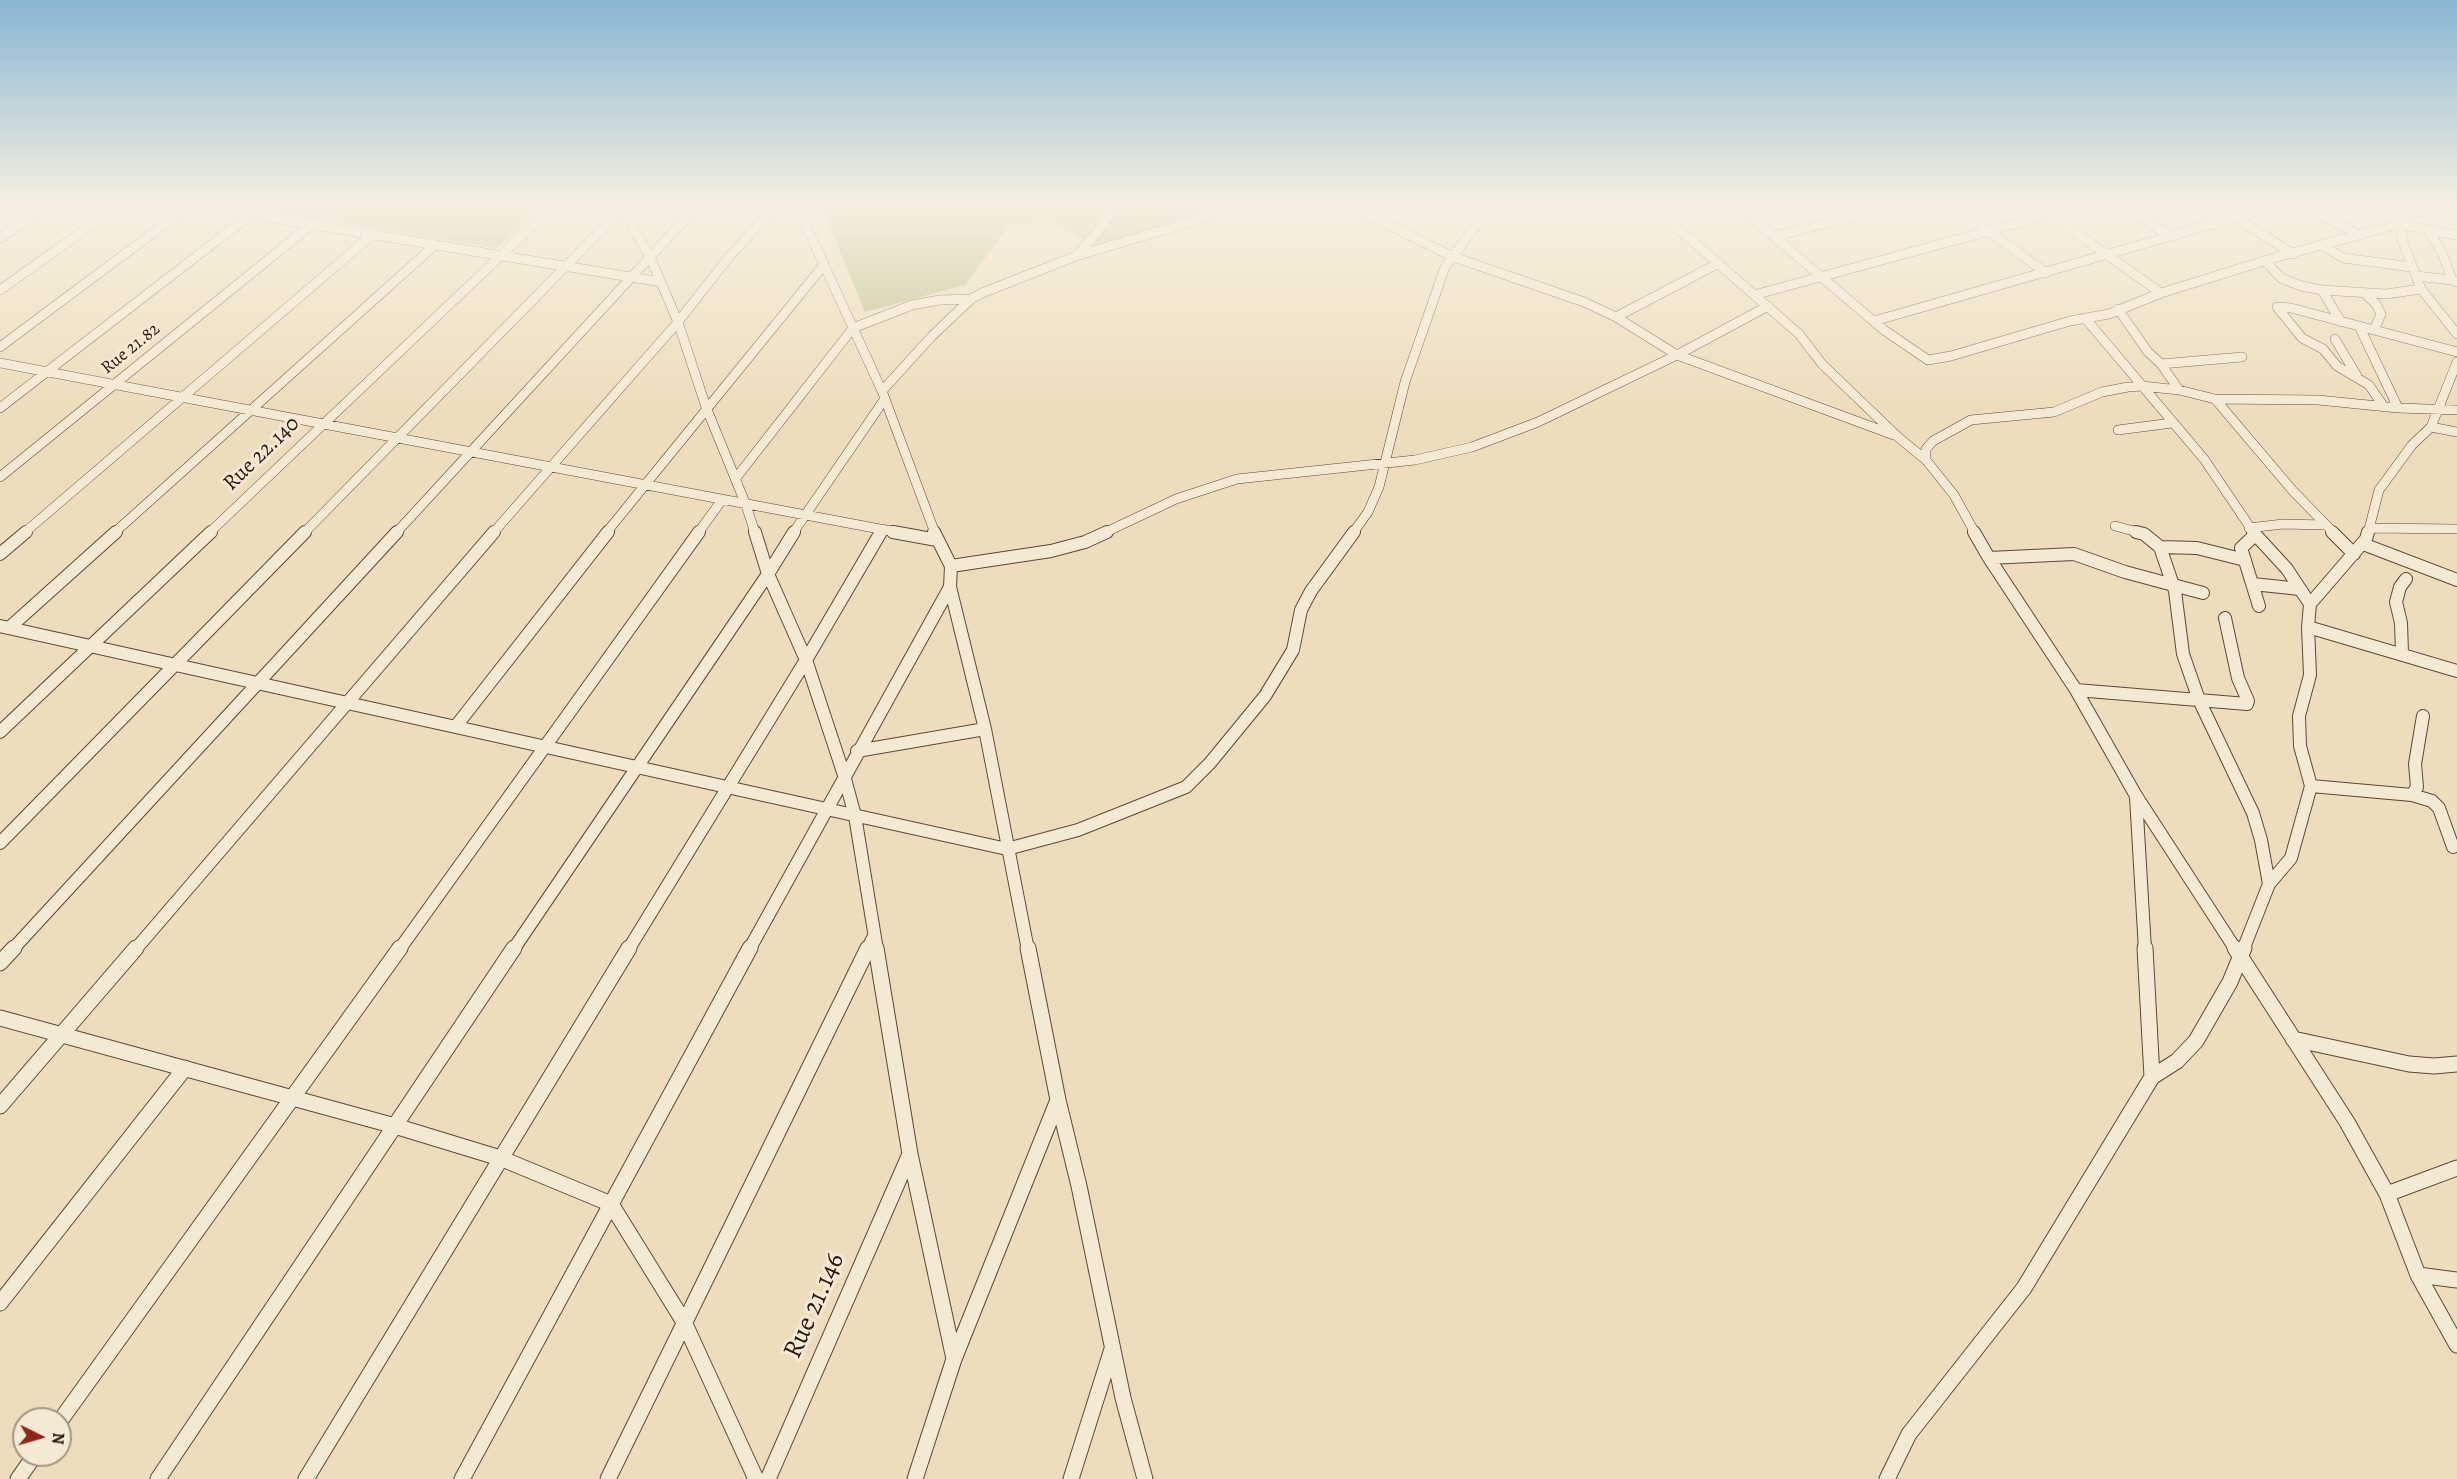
<!DOCTYPE html>
<style>
body{margin:0}
#map{position:relative;width:2457px;height:1479px;overflow:hidden;background:#eeddbd;font-family:Alegreya,serif}
canvas{display:block}
.north{position:absolute;left:12px;top:1407px;width:60px;height:60px;box-sizing:border-box;background:#f4e9d4;border:2px solid #a49584;border-radius:50%;rotate:95deg;font-size:16px;font-weight:700;line-height:24px;text-align:center;color:#2d160b}
.north::after{content:'';display:block;margin:auto;width:21px;height:27px;background:#8f2418;clip-path:polygon(50% 0,100% 100%,50% 72%,0 100%)}
</style>
<div id="map">
<canvas width="2457" height="1479"></canvas>
<div class="north">N</div>
</div>
<script>
const ctx = document.querySelector('canvas').getContext('2d');
ctx.lineJoin = 'round';
function fillPath(path, color) { ctx.fillStyle = color; ctx.fill(path, 'evenodd'); }
const poly = rows => new Path2D(rows.map(r => 'M' + r).join(''));
function trace(path, color, width, dash) { ctx.strokeStyle = color; ctx.lineWidth = width; ctx.lineCap = dash ? 'butt' : 'round'; ctx.setLineDash(dash || []); ctx.stroke(path); }
function label(font, color, halo, rows, align = 'center') {
  ctx.font = font + ' Alegreya,serif'; ctx.lineWidth = 6; ctx.setLineDash([]); ctx.textBaseline = 'middle'; ctx.strokeStyle = halo; ctx.fillStyle = color; for (const [text, x, y, turn = 0] of rows) {
    ctx.save(); ctx.translate(x, y); ctx.rotate((+turn || 0) * Math.PI / 180); ctx.textAlign = isNaN(turn) ? turn : align; if (halo) ctx.strokeText(text, 0, 0); ctx.fillText(text, 0, 0); ctx.restore();
  }
}
fillPath(poly([
 [234,206,542,206,497,248],
 [835,206,1250,206,1094,245,1054,223,1010,224,965,285,865,312,823,211]
]), '#bebf8d');
const streetFar2 = poly([
 [199,206,661,282],
 [620,206,650,257,678,322,706,407,746,505,755,533],
 [797,206,882,391,935,533],
 [1340,206,1389,225,1451,256,1584,302,1616,317,1677,355,1894,435],
 [1652,206,1799,334,1822,364,1898,437,1926,460,1954,495,1975,533],
 [1738,206,1884,330,1928,360,1951,356,2070,321,2109,314,2161,293,2277,257,2395,225,2405,219,2406,214,2457,207],
 [1954,206,2046,273],
 [2038,206,2161,293],
 [2125,206,2169,236],
 [2217,206,2293,254],
 [2305,206,2357,234],
 [2397,224,2457,235],
 [2400,225,2403,242,2421,289,2457,334],
 [2429,231,2442,253,2452,280,2457,282],
 [1776,236,1896,206],
 [0,238,48,206],
 [2322,245,2343,258,2412,267],
 [1076,256,1097,233,1114,206],
 [2266,262,2281,278,2301,286,2322,290,2386,294,2421,289],
 [2416,276,2452,280],
 [0,290,118,206],
 [2322,290,2341,322],
 [2364,293,2376,304,2381,314,2374,330],
 [1754,295,2051,214],
 [2277,307,2291,308,2457,352],
 [2277,307,2302,338,2323,349,2337,366,2369,385,2384,407],
 [2118,309,2148,352,2161,364,2179,390],
 [1616,317,1717,264],
 [2085,318,2204,459,2254,533],
 [1874,321,2276,206],
 [2360,328,2398,408],
 [2335,339,2357,376],
 [0,347,189,206],
 [0,363,901,533],
 [2161,364,2242,357],
 [882,391,932,336,971,299,982,293,1076,256,1244,206],
 [2215,399,2293,491,2334,533],
 [0,408,251,214],
 [2431,427,2457,432],
 [2118,430,2172,423],
 [1926,460,1926,449,1933,441,1971,420,2054,412,2102,392,2128,387,2142,386,2179,390,2215,399,2318,400,2398,408,2457,410],
 [0,477,311,225],
 [736,478,853,328,912,305,940,300,971,299],
 [2115,526,2141,533],
 [2249,528,2283,524,2325,525],
 [2370,528,2457,529],
 [24,533,372,235],
 [114,533,435,245],
 [209,533,553,206],
 [304,533,625,206],
 [396,533,697,206],
 [493,533,678,322,728,258,776,206],
 [606,533,823,266],
 [698,533,722,500],
 [793,533,884,400],
 [881,533,883,529],
 [1104,533,1176,499,1237,479,1415,460,1472,447,1538,422,1677,355,1768,306],
 [1353,533,1368,512,1379,487,1405,382,1445,267,1490,206],
 [2368,533,2379,490,2412,445,2431,427,2457,362]
]);
const streetFar1 = poly([
 [755,532,768,574,806,660,844,775,855,816,877,950],
 [893,532,937,540],
 [934,532,951,566,950,587,985,729,1028,950],
 [1974,532,1989,558,2076,690,2135,794,2236,950],
 [2136,532,2144,534,2160,547,2175,591,2183,654,2199,700,2253,813,2261,840,2269,884],
 [2253,532,2287,569,2310,604],
 [2332,532,2354,554],
 [2255,535,2241,548,2259,606],
 [2363,544,2457,580],
 [2160,547,2197,548,2245,560],
 [0,554,26,532],
 [1989,558,2074,554,2125,572,2203,593],
 [951,566,1051,551,1085,542,1107,532],
 [2253,584,2300,589],
 [0,626,1007,849,1078,830,1186,787,1210,763,1265,696,1293,650,1301,610,1311,591,1354,532],
 [2308,627,2457,671],
 [9,628,116,532],
 [2402,653,2401,623,2396,602,2400,587,2406,579],
 [2076,690,2247,704,2248,701,2238,678,2225,618],
 [456,726,608,532],
 [0,732,211,532],
 [857,751,985,729],
 [2311,786,2412,795,2432,801,2439,808,2453,847],
 [2412,795,2417,787,2415,764,2423,716],
 [2136,797,2145,950],
 [0,843,305,532],
 [12,950,397,532],
 [135,950,494,532],
 [399,950,699,532],
 [513,950,768,574,794,532],
 [628,950,806,660,881,532],
 [749,950,950,587],
 [867,950,874,936],
 [2243,950,2269,884,2291,858,2311,786,2300,746,2299,716,2310,675,2308,627,2310,604,2366,539,2368,532]
]);
const street = poly([
 [876,948,910,1154,954,1359],
 [1028,948,1058,1100,1079,1186,1123,1398,1145,1479],
 [2145,948,2152,1077],
 [2235,948,2347,1122,2387,1194,2418,1275,2457,1345],
 [0,963,14,948],
 [0,1018,395,1126,500,1158,611,1204,684,1322,756,1479],
 [2293,1039,2409,1064,2434,1066,2457,1064],
 [0,1106,136,948],
 [2387,1194,2457,1168],
 [2418,1275,2457,1280],
 [0,1303,185,1068],
 [60,1421,400,948],
 [18,1479,35,1455],
 [158,1479,514,948],
 [306,1479,629,948],
 [462,1479,750,948],
 [608,1479,868,948],
 [768,1479,910,1154],
 [915,1479,954,1359,1058,1100],
 [1071,1479,1112,1349],
 [1887,1479,1909,1434,2024,1288,2152,1077,2177,1061,2196,1041,2230,982,2244,948]
]);
trace(streetFar2, '#5d4838', 10);
trace(streetFar1, '#5d4838', 14);
trace(street, '#5d4838', 17);
trace(streetFar2, '#f4e9d4', 9);
trace(streetFar1, '#f4e9d4', 12);
trace(street, '#f4e9d4', 15);
const sky = ctx.createLinearGradient(0, 0, 0, 413);
sky.addColorStop(0, '#88b7d4');
sky.addColorStop(0.5, '#f7f0e1');
sky.addColorStop(1, '#f7f0e100');
ctx.fillStyle = sky;
ctx.fillRect(0, 0, 2457, 413);
label('18px', '#2d160b', '#f4e9d4', [
 ["Rue 21.82",131,349,-39]
]);
label('22px', '#2d160b', '#f4e9d4', [
 ["Rue 22.140",262,454,-44]
]);
label('27px', '#2d160b', '#f4e9d4', [
 ["Rue 21.146",815,1306,-66]
]);
</script>
